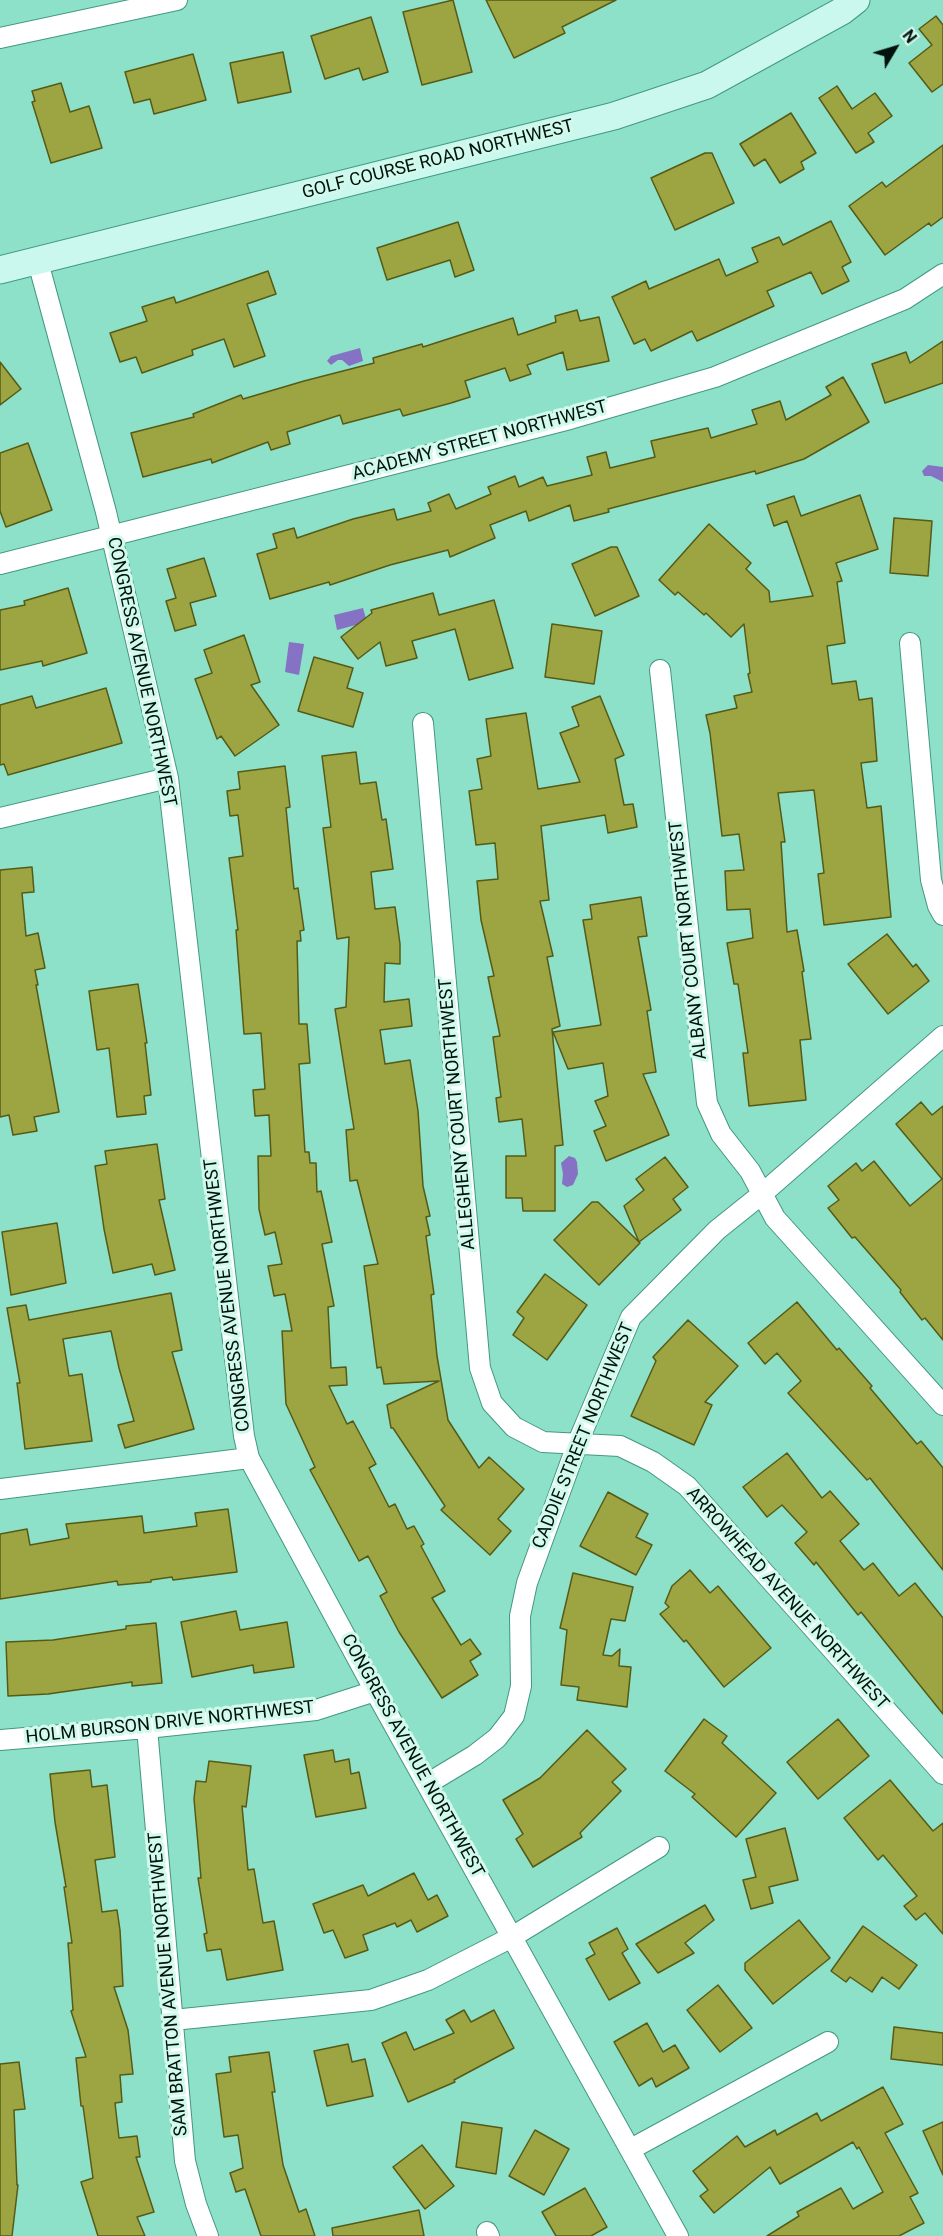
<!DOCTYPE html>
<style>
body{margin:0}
#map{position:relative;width:943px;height:2236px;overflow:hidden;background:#8de1c9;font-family:Roboto,sans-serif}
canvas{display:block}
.north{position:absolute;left:865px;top:18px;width:60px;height:60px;-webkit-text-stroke:4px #d1f9ec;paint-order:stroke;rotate:52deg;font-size:16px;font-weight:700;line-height:24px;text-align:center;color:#00130d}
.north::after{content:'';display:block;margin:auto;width:21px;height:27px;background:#00130d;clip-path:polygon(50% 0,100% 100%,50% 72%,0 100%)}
</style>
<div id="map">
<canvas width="943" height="2236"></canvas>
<div class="north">N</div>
</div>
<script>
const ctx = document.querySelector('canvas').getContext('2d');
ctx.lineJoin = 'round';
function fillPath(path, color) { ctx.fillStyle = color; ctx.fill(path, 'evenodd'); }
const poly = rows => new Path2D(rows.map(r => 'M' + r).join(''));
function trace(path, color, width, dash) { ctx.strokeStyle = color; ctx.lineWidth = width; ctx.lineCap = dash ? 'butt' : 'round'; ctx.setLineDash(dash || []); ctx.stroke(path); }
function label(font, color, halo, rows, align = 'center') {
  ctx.font = font + ' Roboto,sans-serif'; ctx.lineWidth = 6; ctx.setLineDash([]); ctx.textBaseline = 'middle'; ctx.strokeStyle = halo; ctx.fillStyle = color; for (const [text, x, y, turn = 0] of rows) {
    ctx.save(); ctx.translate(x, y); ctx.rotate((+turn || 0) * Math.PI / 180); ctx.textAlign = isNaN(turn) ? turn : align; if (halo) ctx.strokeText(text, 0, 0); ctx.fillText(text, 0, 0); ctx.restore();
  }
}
fillPath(poly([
 [360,348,363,361,349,366,342,360,338,360,331,365,327,361,331,356],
 [928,465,943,467,943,482,931,476,924,476,922,471],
 [363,608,367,622,337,630,334,615],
 [289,642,304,644,299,675,285,672],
 [569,1156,575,1158,577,1162,578,1174,573,1185,567,1187,562,1184,563,1174,561,1163]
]), '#8672c4');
const building = poly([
 [453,0,472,72,422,85,403,12,453,0],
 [486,0,616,0,562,27,565,33,514,58,486,0],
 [936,16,943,25,943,84,932,92,909,63,932,45,919,29,936,16],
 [371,17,388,72,363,80,359,68,325,79,311,36,371,17],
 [283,52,291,92,238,103,230,63,283,52],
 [193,54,206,100,154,114,150,99,134,103,125,72,193,54],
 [61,83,70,112,89,106,102,148,51,163,32,102,35,101,32,91,61,83],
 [837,86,852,109,875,93,892,116,868,133,874,142,856,153,819,98,837,86],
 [791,113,816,153,801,162,804,169,780,183,765,159,754,166,740,144,791,113],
 [943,145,943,217,931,226,929,223,885,255,849,206,882,182,886,187,943,145],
 [705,153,712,153,734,203,675,230,651,178,705,153],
 [831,221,851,262,842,267,849,281,822,294,811,272,767,291,774,306,697,341,692,331,651,351,645,339,634,344,612,297,646,281,649,289,719,259,726,276,758,262,752,248,779,237,783,245,831,221],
 [458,222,474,270,455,277,450,260,387,280,377,248,458,222],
 [268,271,276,294,247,304,265,356,234,367,224,339,192,350,193,355,142,373,136,357,120,362,110,333,147,321,142,307,174,297,176,303,268,271],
 [577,310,580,321,599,317,609,361,567,370,563,352,527,365,531,374,510,381,505,368,465,381,470,397,451,403,403,416,400,409,343,424,340,415,287,432,290,444,271,450,268,442,212,463,211,459,143,477,131,433,194,417,193,414,241,395,243,399,304,381,374,363,373,358,422,344,423,347,513,318,518,335,556,322,555,316,577,310],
 [943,341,943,383,885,403,872,364,906,352,910,363,943,341],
 [0,362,21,389,0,405,0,362],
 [843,377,869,422,804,459,756,474,755,471,608,509,609,512,574,521,570,505,529,521,526,511,490,525,495,538,450,557,448,550,390,565,330,585,329,582,270,599,257,554,277,548,273,534,294,528,297,538,353,519,394,509,397,520,431,511,428,503,449,494,456,509,491,494,488,487,515,476,519,487,543,477,547,486,592,475,587,457,606,452,610,468,655,457,651,441,708,428,711,438,757,424,752,410,780,401,786,420,831,395,826,387,843,377],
 [28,443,52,510,6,527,0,511,0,453,28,443],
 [860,495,878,549,836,563,842,581,837,582,845,643,827,646,832,684,856,681,859,700,872,698,877,761,861,763,867,808,881,806,891,917,824,925,818,874,824,873,814,790,778,793,785,842,781,842,787,932,797,930,804,971,802,972,811,1039,800,1040,806,1100,749,1106,743,1053,748,1053,738,984,734,984,727,943,753,938,750,909,727,910,725,871,744,870,739,834,722,836,710,733,706,715,737,708,734,696,752,692,748,674,750,673,744,624,731,637,706,613,704,615,678,592,675,595,659,580,709,524,751,563,746,569,769,591,770,602,813,596,787,521,774,526,767,505,794,496,801,516,860,495],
 [894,518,932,521,928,576,890,573,894,518],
 [611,547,617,547,639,596,595,616,572,564,611,547],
 [204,558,216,596,190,603,196,625,175,631,166,601,176,598,167,569,204,558],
 [68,588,87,653,43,666,42,661,0,670,0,610,25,605,24,601,68,588],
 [433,593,439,615,494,600,513,668,469,680,455,629,412,641,417,658,386,666,380,642,358,659,341,637,372,613,371,610,433,593],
 [552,624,602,631,594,684,545,677,552,624],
 [244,635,260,682,251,685,279,725,235,756,221,736,217,739,195,679,212,673,204,650,244,635],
 [314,657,353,668,347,688,363,693,353,727,298,711,314,657],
 [106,688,122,743,8,775,4,764,0,765,0,705,32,696,36,708,106,688],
 [600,696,624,755,615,759,624,805,633,804,637,827,608,833,605,815,541,826,549,900,540,901,553,956,547,957,560,1026,552,1029,563,1145,555,1146,555,1211,523,1211,522,1198,506,1198,506,1156,526,1156,522,1119,499,1122,496,1098,501,1097,493,1037,500,1036,488,977,494,976,481,920,477,881,498,879,495,843,476,845,469,791,482,789,477,759,491,756,486,719,526,713,538,789,580,782,560,733,579,726,572,707,600,696],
 [356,752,360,784,376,782,382,820,386,819,393,869,371,872,375,909,395,907,400,944,400,964,385,963,384,1002,409,999,412,1026,380,1030,385,1064,410,1060,418,1111,423,1186,430,1216,426,1217,430,1235,426,1236,434,1294,431,1295,437,1356,448,1420,479,1468,489,1457,524,1489,498,1519,511,1531,490,1555,441,1510,445,1506,393,1428,391,1428,387,1405,439,1381,384,1384,381,1367,377,1368,364,1266,378,1264,357,1180,350,1181,346,1130,354,1129,335,1009,346,1007,349,937,337,939,323,828,331,827,322,756,356,752],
 [285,766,290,807,286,808,294,889,298,888,304,930,300,931,301,941,297,941,299,1024,307,1024,310,1063,299,1064,305,1152,309,1152,310,1163,316,1163,317,1192,321,1191,332,1242,322,1244,334,1306,328,1307,331,1368,346,1367,347,1385,329,1386,347,1424,353,1421,376,1464,369,1468,389,1507,395,1504,407,1529,414,1526,424,1544,421,1546,445,1591,432,1598,461,1645,470,1639,481,1654,470,1661,478,1675,442,1698,399,1632,380,1596,387,1592,368,1556,359,1561,310,1470,315,1467,286,1404,282,1331,292,1331,285,1294,274,1296,268,1266,282,1264,275,1232,265,1235,259,1209,258,1156,271,1156,269,1115,255,1116,253,1090,265,1089,261,1033,244,1034,236,930,238,930,229,858,243,856,238,815,230,816,227,791,240,789,238,772,285,766],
 [32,867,34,892,22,893,26,936,38,933,45,968,35,970,38,985,36,985,59,1112,34,1117,37,1131,13,1135,9,1115,0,1117,0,870,32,867],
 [641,897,647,936,638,937,651,1010,647,1011,656,1072,643,1074,669,1135,606,1161,594,1131,606,1126,595,1101,608,1096,603,1063,568,1069,553,1032,601,1025,583,920,592,919,590,905,641,897],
 [887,934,913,967,916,964,929,981,888,1014,848,964,887,934],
 [138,984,147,1043,145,1043,151,1095,144,1096,146,1114,117,1117,109,1048,97,1050,89,991,138,984],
 [921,1102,932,1115,943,1106,943,1340,925,1318,922,1320,900,1292,901,1290,855,1237,852,1238,828,1208,839,1200,828,1186,856,1163,862,1171,874,1161,910,1206,942,1179,896,1124,921,1102],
 [157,1144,165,1199,159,1200,175,1270,155,1275,152,1264,113,1273,104,1229,95,1166,107,1164,105,1151,157,1144],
 [665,1157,688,1187,673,1199,681,1210,639,1242,624,1206,644,1190,636,1179,665,1157],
 [592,1202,598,1202,640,1243,599,1285,554,1240,592,1202],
 [57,1223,66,1283,11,1295,2,1232,57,1223],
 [545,1274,587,1305,547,1360,513,1335,524,1318,517,1312,545,1274],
 [171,1293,182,1350,172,1352,194,1429,125,1448,118,1425,134,1421,119,1368,111,1331,63,1339,69,1376,82,1374,92,1441,25,1449,17,1383,20,1383,7,1308,26,1305,29,1320,171,1293],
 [797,1302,837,1350,839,1348,872,1386,870,1388,917,1444,921,1441,943,1468,943,1570,870,1478,867,1480,788,1393,801,1381,777,1353,765,1364,748,1343,797,1302],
 [688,1320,738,1366,705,1402,712,1405,694,1445,631,1416,656,1361,653,1357,688,1320],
 [787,1453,822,1498,830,1491,859,1524,840,1541,864,1570,873,1563,899,1596,915,1583,943,1618,943,1714,861,1612,858,1615,816,1562,814,1565,795,1543,807,1532,782,1505,767,1517,743,1487,787,1453],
 [608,1492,648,1514,636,1537,652,1545,636,1575,580,1546,608,1492],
 [228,1509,237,1572,173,1580,172,1577,151,1580,151,1582,118,1585,117,1581,0,1599,0,1534,27,1529,30,1545,69,1538,66,1524,142,1516,144,1533,197,1526,195,1513,228,1509],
 [690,1570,710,1593,718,1586,771,1648,724,1687,686,1640,684,1642,660,1614,669,1607,665,1603,672,1586,690,1570],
 [573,1573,633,1587,625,1621,611,1619,603,1655,612,1656,620,1649,619,1666,631,1667,627,1707,577,1700,579,1687,561,1685,567,1630,560,1628,573,1573],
 [236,1611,240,1630,287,1622,294,1667,254,1673,253,1665,192,1677,181,1622,236,1611],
 [156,1623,162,1683,132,1686,132,1682,48,1694,8,1696,6,1642,53,1640,126,1629,126,1626,156,1623],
 [704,1719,727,1736,722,1743,776,1793,736,1837,692,1797,695,1794,665,1771,704,1719],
 [838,1719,869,1756,818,1799,787,1762,838,1719],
 [587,1730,626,1769,612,1782,621,1791,580,1833,582,1837,533,1867,516,1839,523,1834,503,1800,540,1778,587,1730],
 [333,1750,335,1762,349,1759,351,1774,359,1772,366,1808,316,1817,304,1755,333,1750],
 [209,1761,251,1766,246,1807,242,1806,248,1870,254,1869,263,1923,274,1921,283,1970,227,1980,221,1949,207,1951,204,1934,207,1933,198,1878,201,1878,194,1799,196,1781,206,1782,209,1761],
 [90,1770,92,1787,107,1785,115,1857,95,1860,102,1912,117,1910,120,1930,123,1986,114,1987,128,2030,133,2074,120,2075,122,2102,115,2103,119,2138,137,2136,140,2157,136,2157,154,2212,137,2217,145,2236,98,2236,81,2182,93,2178,83,2106,81,2106,76,2058,86,2057,71,2011,73,2010,68,1943,72,1943,64,1887,66,1887,55,1822,50,1774,90,1770],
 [890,1780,933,1831,943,1823,943,1934,925,1913,916,1920,904,1906,917,1896,883,1855,878,1860,844,1818,890,1780],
 [785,1828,798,1880,769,1887,773,1903,751,1909,743,1880,756,1877,746,1839,785,1828],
 [414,1873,428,1900,437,1895,448,1916,417,1932,411,1920,397,1927,395,1923,363,1935,368,1950,345,1958,333,1930,324,1933,313,1904,363,1885,368,1896,414,1873],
 [705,1905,714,1920,685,1943,694,1953,658,1973,636,1944,705,1905],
 [799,1920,830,1958,773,2004,745,1970,745,1963,799,1920],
 [863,1926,917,1965,899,1989,882,1977,872,1992,850,1977,846,1982,831,1971,863,1926],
 [617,1928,628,1949,622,1953,640,1983,609,2000,586,1959,595,1954,589,1943,617,1928],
 [718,1985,752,2028,720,2052,687,2010,718,1985],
 [464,2010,471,2022,494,2010,514,2048,454,2080,455,2082,408,2102,382,2043,406,2032,414,2050,454,2033,446,2020,464,2010],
 [647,2023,663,2052,675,2045,689,2068,656,2087,652,2078,639,2086,614,2042,647,2023],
 [894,2027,943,2033,943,2065,891,2059,894,2027],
 [348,2044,352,2062,365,2059,373,2096,327,2106,314,2051,348,2044],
 [269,2052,275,2092,272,2092,283,2165,299,2212,306,2209,315,2236,261,2236,245,2189,236,2192,230,2173,243,2168,238,2135,224,2137,216,2074,231,2072,229,2057,269,2052],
 [19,2062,25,2109,14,2110,17,2185,18,2185,12,2236,0,2236,0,2064,19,2062],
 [883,2087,903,2124,885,2133,918,2193,910,2197,924,2223,899,2236,767,2236,799,2216,797,2212,841,2188,853,2209,883,2192,859,2147,857,2149,853,2142,780,2184,770,2167,714,2213,700,2196,708,2190,693,2171,737,2136,745,2147,775,2130,777,2135,817,2113,821,2121,883,2087],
 [462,2122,502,2128,496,2174,456,2167,462,2122],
 [943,2122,943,2175,923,2131,943,2122],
 [535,2130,569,2149,544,2195,509,2176,535,2130],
 [422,2145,454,2186,425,2209,393,2167,422,2145],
 [585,2188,607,2227,591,2236,556,2236,542,2212,585,2188],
 [419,2210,424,2236,333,2236,332,2228,419,2210]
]);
fillPath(building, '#9da542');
trace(building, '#555b16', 1.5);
const minor = poly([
 [0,38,177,0],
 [38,262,106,512,168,778,244,1436,249,1458,375,1691,678,2236],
 [0,564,570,419,715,377,905,299,943,274],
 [910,643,931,880,938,906,943,915],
 [660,670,707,1103,721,1134,750,1171,775,1218,943,1405],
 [423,723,480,1368,492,1403,514,1427,543,1442,620,1446,653,1462,687,1486,943,1774],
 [0,818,168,778],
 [0,1489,249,1458],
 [147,1728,185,2161,196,2204,208,2236],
 [0,1740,147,1728,316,1710,375,1691],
 [427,1784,475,1755,497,1738,514,1716,521,1686,520,1616,527,1583,578,1442,631,1317,717,1230,762,1194,943,1036],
 [173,2020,371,2000,428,1980,512,1937,659,1847],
 [631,2149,828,2042],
 [487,2232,489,2236]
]);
const secondary = poly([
 [0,270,614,116,707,85,842,11,856,0]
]);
trace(minor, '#429882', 22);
trace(secondary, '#429882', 29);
trace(minor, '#fff', 20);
trace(secondary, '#caf8ee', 27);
label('18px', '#00130d', '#d1f9ec', [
 ["GOLF COURSE ROAD NORTHWEST",438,160,-14],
 ["ACADEMY STREET NORTHWEST",480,441,-15],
 ["CONGRESS AVENUE NORTHWEST",141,672,78],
 ["ALBANY COURT NORTHWEST",689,940,-96],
 ["ALLEGHENY COURT NORTHWEST",458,1114,-95],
 ["CONGRESS AVENUE NORTHWEST",228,1295,-97],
 ["CADDIE STREET NORTHWEST",584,1436,-68],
 ["ARROWHEAD AVENUE NORTHWEST",787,1599,48],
 ["HOLM BURSON DRIVE NORTHWEST",170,1723,-6],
 ["CONGRESS AVENUE NORTHWEST",412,1756,61],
 ["SAM BRATTON AVENUE NORTHWEST",169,1984,-95]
]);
</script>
